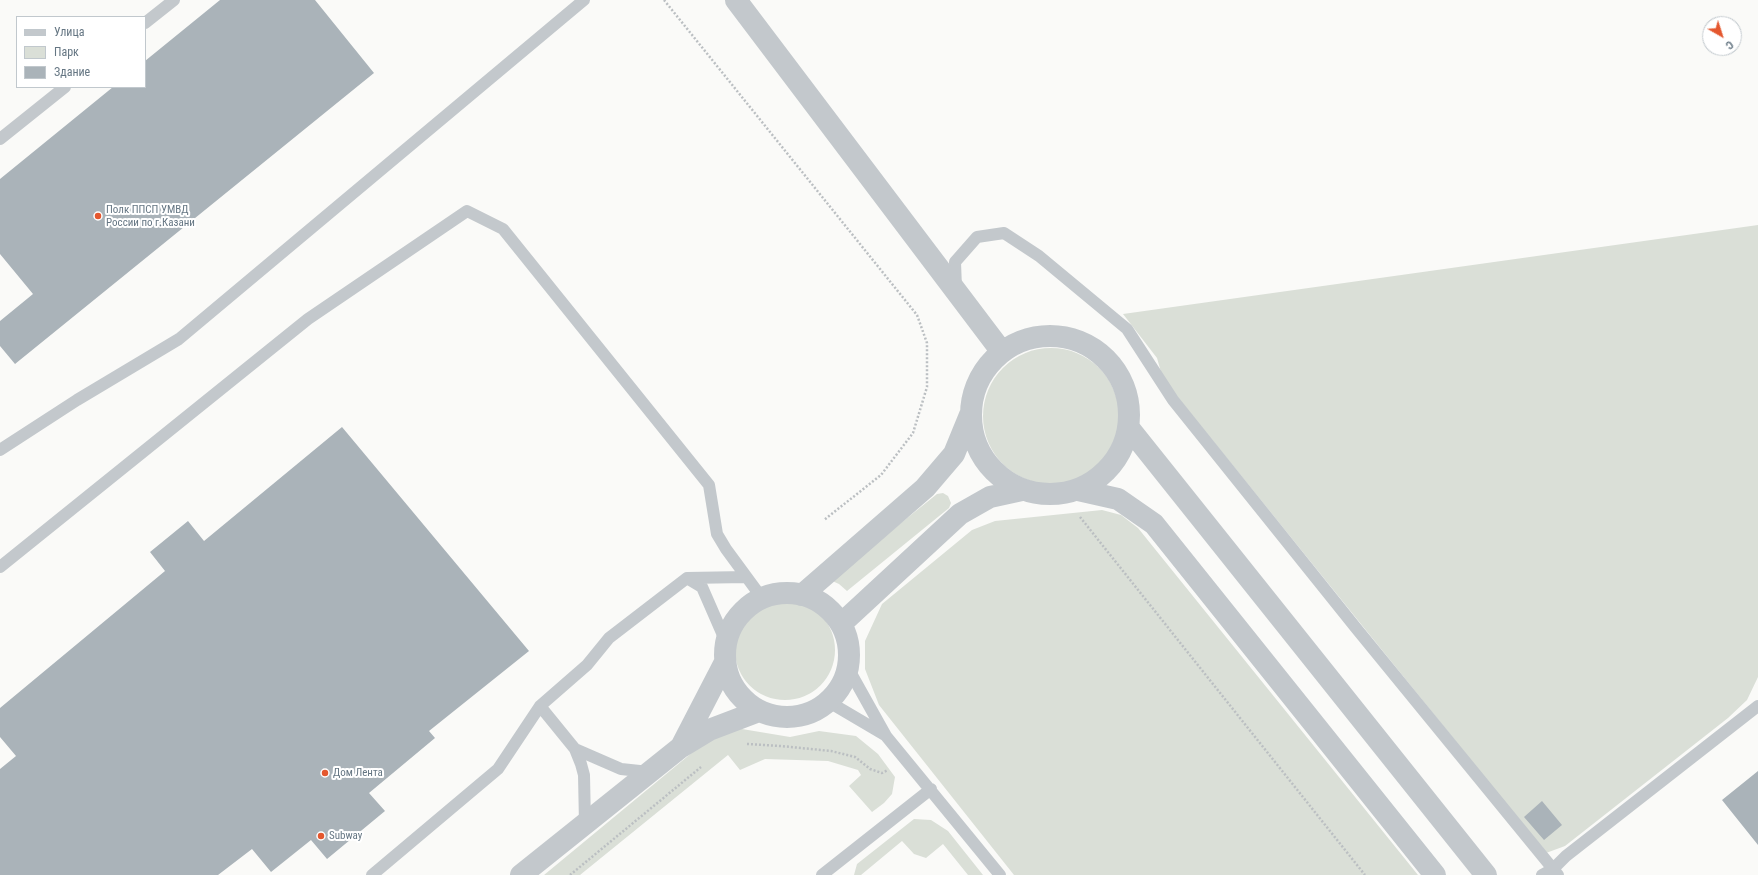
<!DOCTYPE html>
<meta charset="utf-8">
<style>
body{margin:0}
#map{position:relative;width:1758px;height:875px;overflow:hidden;background:#fafaf8;font-family:"Roboto Condensed",sans-serif}
canvas{display:block}
.legend{position:absolute;left:16px;top:16px;width:130px;height:72px;box-sizing:border-box;background:#fff;border:1px solid #c1c8cd;margin:0;padding:5px 7px;list-style:none;font-size:12px;color:#657683}
.legend li{display:flex;align-items:center;gap:8px;height:20px}
.legend b{width:20px;border:1px solid #c1c8cd}
.north{position:absolute;left:1702px;top:16px;width:40px;height:40px;box-sizing:border-box;background:#fff;border:1px solid #c1c8cd;border-radius:50%;rotate:141deg;font-size:11px;font-weight:700;line-height:16px;text-align:center;color:#657683}
.north::after{content:'';display:block;margin:auto;width:14px;height:18px;background:#e4572e;clip-path:polygon(50% 0,100% 100%,50% 72%,0 100%)}
</style>
<div id="map">
<canvas width="1758" height="875"></canvas>
<ul class="legend">
<li><b style="height:5px;background:#c3c8cc"></b>Улица</li>
<li><b style="height:11px;background:#dadfd7"></b>Парк</li>
<li><b style="height:11px;background:#aab3b9"></b>Здание</li>
</ul>
<div class="north">С</div>
</div>
<script>
const ctx = document.querySelector('canvas').getContext('2d');
ctx.lineJoin = 'round';
function fillPath(path, color) { ctx.fillStyle = color; ctx.fill(path, 'evenodd'); }
const poly = rows => new Path2D(rows.map(r => 'M' + r).join(''));
function trace(path, color, width, dash) { ctx.strokeStyle = color; ctx.lineWidth = width; ctx.lineCap = dash ? 'butt' : 'round'; ctx.setLineDash(dash || []); ctx.stroke(path); }
function label(font, color, halo, rows, align = 'center') {
  ctx.font = font + ' "Roboto Condensed",sans-serif'; ctx.lineWidth = 4; ctx.setLineDash([]); ctx.textBaseline = 'middle'; ctx.strokeStyle = halo; ctx.fillStyle = color; for (const [text, x, y, turn = 0] of rows) {
    ctx.save(); ctx.translate(x, y); ctx.rotate((+turn || 0) * Math.PI / 180); ctx.textAlign = isNaN(turn) ? turn : align; if (halo) ctx.strokeText(text, 0, 0); ctx.fillText(text, 0, 0); ctx.restore();
  }
}
fillPath(poly([
 [1758,225,1758,677,1747,700,1728,718,1565,846,1546,853,1163,379,1157,358,1123,314],
 '983 416a68 68 0 1 1 136 0a68 68 0 1 1-136 0Z',
 [943,493,948,496,951,503,949,508,847,591,839,584,830,580,937,494],
 [1102,510,1121,515,1138,528,1418,875,1014,875,879,705,865,669,865,641,882,604,972,530,995,521],
 '735 650a50 50 0 1 1 100 0a50 50 0 1 1-100 0Z',
 [736,728,790,737,819,731,856,736,878,754,895,777,892,794,884,803,872,812,849,786,861,775,858,770,828,761,765,759,740,770,728,755,580,875,544,875,717,732],
 [914,819,931,820,948,831,983,875,968,875,943,844,926,858,914,854,902,841,861,875,854,875,857,864]
]), '#dadfd7');
fillPath(poly([
 [220,0,315,0,374,73,15,364,0,346,0,321,33,294,0,254,0,179,113,87,145,87,145,61],
 [342,427,529,651,429,731,435,738,369,793,385,811,327,859,311,840,271,872,252,849,218,875,0,875,0,769,16,756,0,737,0,708,165,571,150,552,188,521,204,541],
 [1758,771,1758,845,1722,800],
 [1542,801,1562,825,1544,840,1524,817]
]), '#aab3b9');
trace(poly([
 [664,0,917,315,927,343,927,387,913,433,881,475,824,520],
 [1080,517,1365,875],
 [747,744,781,746,831,751,855,757,870,769,882,773,888,770],
 [570,875,701,767]
]), '#bbbfc2', 2.5, [2, 2]);
trace(poly([
 [145,23,174,0],
 [0,139,65,87],
 [956,288,955,262,977,237,1004,233,1039,256,1127,329,1173,400,1356,628,1558,875],
 [0,450,77,400,179,339,584,0],
 [0,567,308,319,467,211,503,229,709,485,717,534,726,549,762,598],
 [687,578,702,587,726,642],
 [848,668,886,736,1000,875],
 [829,702,885,735],
 [540,706,575,749,581,764,584,775,585,824],
 [575,749,621,769,649,772],
 [372,875,498,769,540,706,587,665,609,638,687,578,746,577],
 [822,875,931,789],
 [1542,875,1553,869,1566,856,1758,706]
]), '#c3c8cc', 12);
trace(poly([
 [736,0,1002,352],
 '971 415a79 79 0 1 1 158 0a79 79 0 1 1-158 0Z',
 [1129,428,1486,875],
 [1078,490,1118,499,1154,524,1435,875],
 '725 655a62 62 0 1 1 124 0a62 62 0 1 1-124 0Z',
 [802,595,925,488,954,454,970,415],
 [841,624,960,514,990,497,1022,490],
 [681,747,725,662],
 [521,875,681,747,709,730,759,711]
]), '#c3c8cc', 22);
for (const [x, y, r, color] of [
 [98,216,4,"#e4572e"],
 [325,773,4,"#e4572e"],
 [321,836,4,"#e4572e"]
]) { const dot = new Path2D(); dot.arc(x, y, r, 0, 2 * Math.PI); ctx.fillStyle = color; ctx.fill(dot); trace(dot, '#fff', 1.5); }
label('11px', '#657683', '#fff', [
 ["Полк ППСП УМВД",106,210],
 ["России по г.Казани",106,223],
 ["Дом Лента",333,773],
 ["Subway",329,836]
], 'left');
</script>
